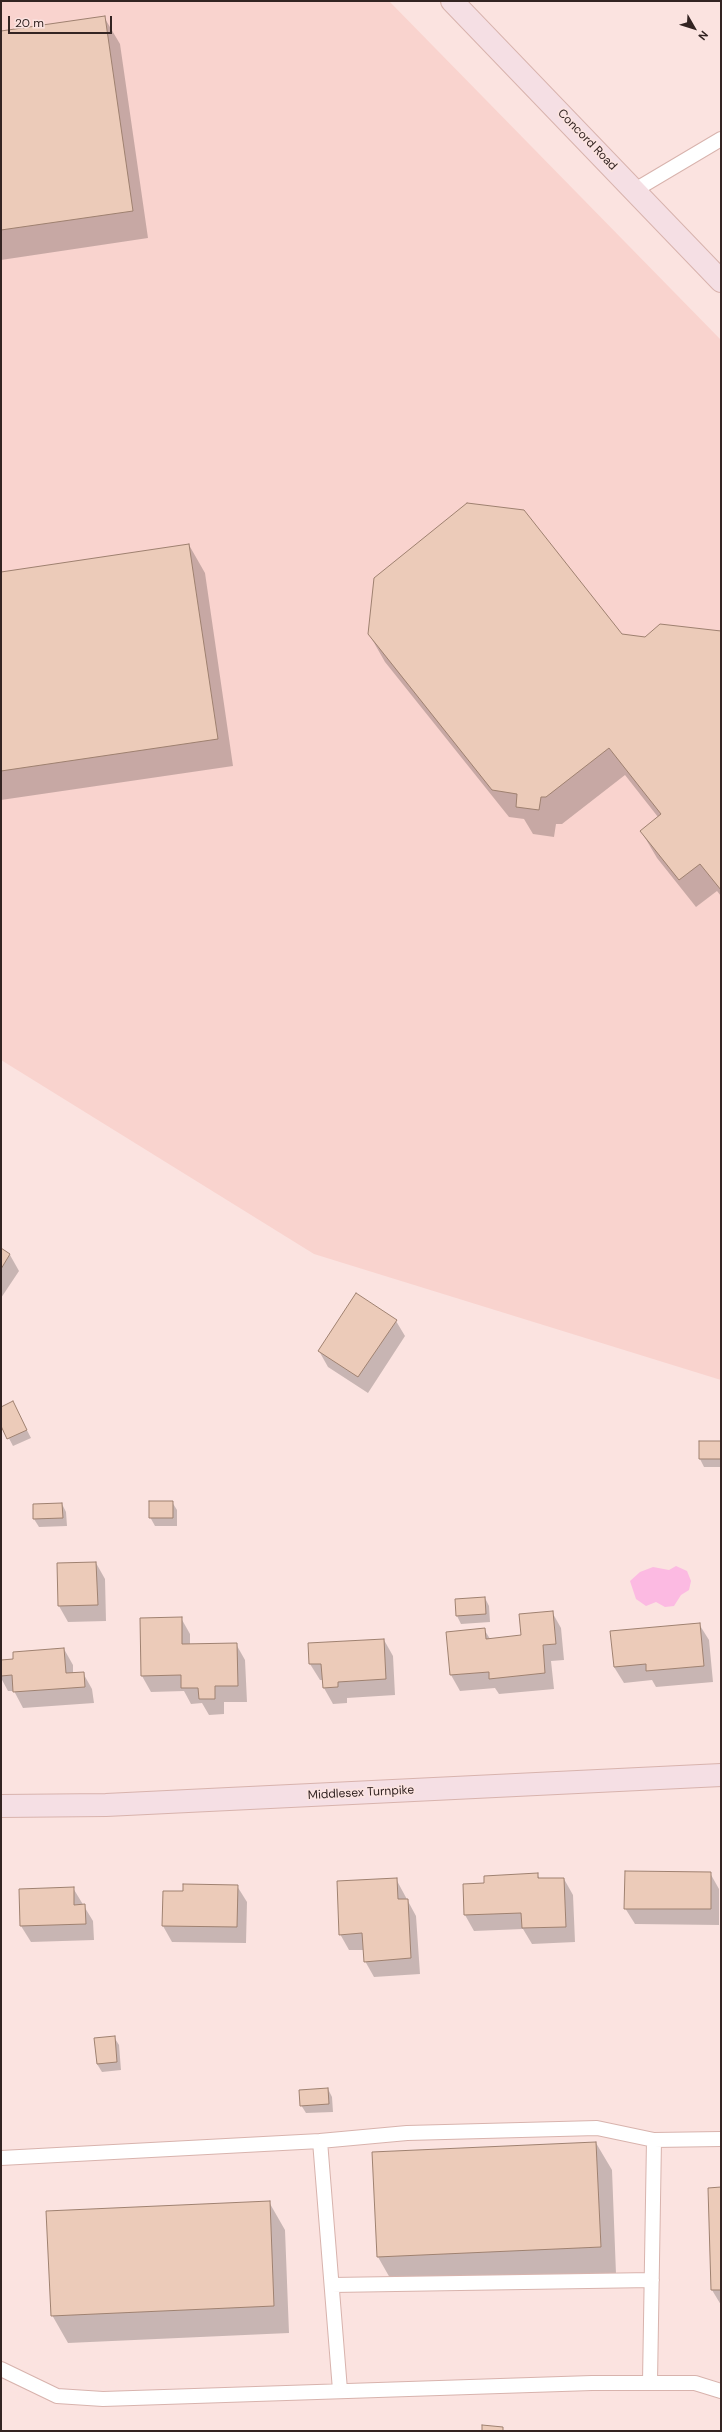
<!DOCTYPE html>
<style>
body{margin:0}
#map{position:relative;width:722px;height:2432px;overflow:hidden;background:#fbe3e0;font-family:"DM Sans",sans-serif}
canvas{display:block}
.frame{position:absolute;inset:0;border:2px solid #332422;pointer-events:none}
.north{position:absolute;left:674px;top:8px;width:40px;height:40px;-webkit-text-stroke:3px #fbe3e0;paint-order:stroke;rotate:129deg;font-size:11px;font-weight:700;line-height:16px;text-align:center;color:#332422}
.north::after{content:'';display:block;margin:auto;width:14px;height:18px;background:#332422;clip-path:polygon(50% 0,100% 100%,50% 72%,0 100%)}
.scale{position:absolute;left:8px;top:16px;width:104px;height:18px;box-sizing:border-box;border:2px solid #332422;border-top:0;padding-left:5px;font-size:12px;line-height:14px;white-space:nowrap;color:#332422;-webkit-text-stroke:3px #fbe3e0;paint-order:stroke}
</style>
<div id="map">
<canvas width="722" height="2432"></canvas>
<div class="frame"></div>
<div class="north">N</div>
<div class="scale">20 m</div>
</div>
<script>
const ctx = document.querySelector('canvas').getContext('2d');
ctx.lineJoin = 'round';
function fillPath(path, color) { ctx.fillStyle = color; ctx.fill(path, 'evenodd'); }
const poly = rows => new Path2D(rows.map(r => 'M' + r).join(''));
function trace(path, color, width, dash) { ctx.strokeStyle = color; ctx.lineWidth = width; ctx.lineCap = dash ? 'butt' : 'round'; ctx.setLineDash(dash || []); ctx.stroke(path); }
function label(font, color, halo, rows, align = 'center') {
  ctx.font = font + ' "DM Sans",sans-serif'; ctx.lineWidth = 3.5; ctx.setLineDash([]); ctx.textBaseline = 'middle'; ctx.strokeStyle = halo; ctx.fillStyle = color; for (const [text, x, y, turn = 0] of rows) {
    ctx.save(); ctx.translate(x, y); ctx.rotate((+turn || 0) * Math.PI / 180); ctx.textAlign = isNaN(turn) ? turn : align; if (halo) ctx.strokeText(text, 0, 0); ctx.fillText(text, 0, 0); ctx.restore();
  }
}
fillPath(poly([
 [1,1,389,1,721,340,721,1380,314,1254,1,1060]
]), '#f9d3ce');
fillPath(poly([
 [676,1566,687,1571,691,1581,689,1590,681,1595,674,1606,665,1607,656,1602,646,1606,636,1599,630,1581,640,1572,653,1567,669,1570]
]), '#fcbae2');
fillPath(poly([
 [104,17,120,44,148,238,1,260,1,32],
 [189,545,205,573,233,766,1,800,1,573],
 [721,632,721,896,717,891,696,907,657,858,641,831,658,817,625,775,562,824,556,824,554,837,533,834,524,819,509,817,385,662,369,634,622,635,646,638],
 [1,1249,10,1255,19,1271,1,1298],
 [396,1321,405,1336,368,1393,328,1367,319,1351],
 [13,1403,31,1438,13,1446,1,1423,1,1408],
 [721,1442,721,1467,704,1467,700,1459],
 [172,1502,177,1510,177,1526,155,1526,150,1517],
 [62,1504,66,1512,67,1526,39,1527,34,1519],
 [96,1563,105,1579,106,1621,68,1622,59,1606,58,1564],
 [485,1598,489,1606,490,1622,461,1624,457,1616],
 [552,1612,561,1628,564,1660,551,1661,554,1689,499,1694,495,1688,460,1691,451,1675,484,1629,490,1639,522,1636],
 [181,1618,190,1634,190,1645,236,1644,245,1660,247,1702,224,1702,224,1714,209,1715,202,1703,191,1704,184,1691,151,1692,142,1676],
 [699,1624,709,1640,713,1682,656,1687,652,1680,624,1683,614,1667],
 [384,1640,393,1656,395,1695,347,1698,347,1703,333,1704,324,1688,323,1680,320,1680,310,1664,309,1644],
 [64,1649,73,1665,73,1673,83,1673,92,1689,94,1703,23,1708,14,1691,8,1691,1,1678,1,1661],
 [710,1873,719,1889,719,1925,635,1924,625,1908],
 [537,1874,540,1879,564,1879,573,1895,575,1942,532,1944,523,1929,474,1931,465,1915],
 [396,1879,416,1916,420,1974,374,1977,365,1961,364,1950,349,1950,340,1934],
 [237,1886,247,1902,246,1943,172,1942,163,1926,184,1892],
 [73,1888,93,1921,94,1940,31,1942,21,1926],
 [114,2037,119,2045,121,2070,102,2072,97,2064,95,2039],
 [328,2089,332,2097,333,2112,306,2113,301,2105],
 [596,2143,612,2170,616,2274,394,2285,378,2257,373,2153],
 [721,2188,721,2305,712,2290],
 [269,2202,285,2230,289,2333,68,2343,52,2315]
]), '#0003');
const building = poly([
 [105,16,133,211,1,230,1,31,105,16],
 [467,503,524,510,622,634,645,637,660,624,721,631,721,890,700,864,679,880,640,831,661,814,609,748,546,797,541,797,539,810,516,807,517,794,492,790,368,634,374,578,467,503],
 [189,544,218,739,1,771,1,572,189,544],
 [1,1248,10,1254,1,1269,1,1248],
 [356,1293,397,1320,358,1377,318,1351,356,1293],
 [13,1401,27,1430,7,1439,1,1426,1,1407,13,1401],
 [699,1441,721,1441,721,1459,699,1459,699,1441],
 [149,1501,173,1501,173,1518,149,1518,149,1501],
 [62,1503,63,1518,33,1519,33,1504,62,1503],
 [96,1562,98,1605,58,1606,57,1563,96,1562],
 [485,1597,486,1614,456,1616,455,1599,485,1597],
 [553,1611,556,1644,543,1645,545,1673,489,1679,489,1672,450,1675,446,1632,485,1628,486,1639,521,1635,519,1614,553,1611],
 [182,1617,182,1644,237,1643,238,1686,215,1686,215,1699,199,1699,198,1688,181,1688,181,1675,141,1676,140,1618,182,1617],
 [700,1623,704,1666,646,1671,646,1664,614,1667,610,1631,700,1623],
 [384,1639,386,1679,338,1682,338,1687,323,1688,321,1664,309,1664,308,1643,384,1639],
 [64,1648,66,1673,84,1672,85,1687,13,1692,12,1675,1,1676,1,1660,13,1659,13,1652,64,1648],
 [625,1871,711,1872,711,1909,624,1909,625,1871],
 [538,1873,538,1878,564,1878,566,1927,522,1928,521,1913,464,1915,463,1884,484,1883,484,1876,538,1873],
 [397,1878,398,1899,408,1899,411,1958,364,1962,362,1933,339,1935,337,1881,397,1878],
 [183,1884,238,1885,237,1927,162,1926,163,1891,183,1891,183,1884],
 [74,1887,74,1905,85,1904,86,1924,20,1926,19,1889,74,1887],
 [115,2036,117,2062,97,2064,94,2038,115,2036],
 [328,2088,329,2104,300,2106,299,2090,328,2088],
 [596,2142,601,2247,377,2257,372,2152,596,2142],
 [721,2187,721,2290,711,2290,708,2188,721,2187],
 [270,2201,274,2306,51,2316,46,2211,270,2201],
 [482,2425,503,2427,503,2431,482,2431,482,2425]
]);
fillPath(building, '#eccbb9');
trace(building, '#9f8170', 1);
const lane = poly([
 [635,190,721,139],
 [320,2141,407,2133,597,2128,654,2140],
 [1,2158,320,2141,340,2390],
 [332,2285,652,2280],
 [1,2369,57,2396,103,2399,592,2383,695,2383,721,2391],
 [650,2382,654,2140,721,2139]
]);
const secondary = poly([
 [452,1,721,281],
 [1,1806,106,1805,721,1775]
]);
trace(lane, '#d8b3ad', 16);
trace(secondary, '#d8b3ad', 24);
trace(lane, '#fff', 14);
trace(secondary, '#f5dfe4', 22);
label('12px', '#332422', '#fbe3e0', [
 ["Concord Road",587,140,46],
 ["Middlesex Turnpike",361,1793,-3]
]);
</script>
